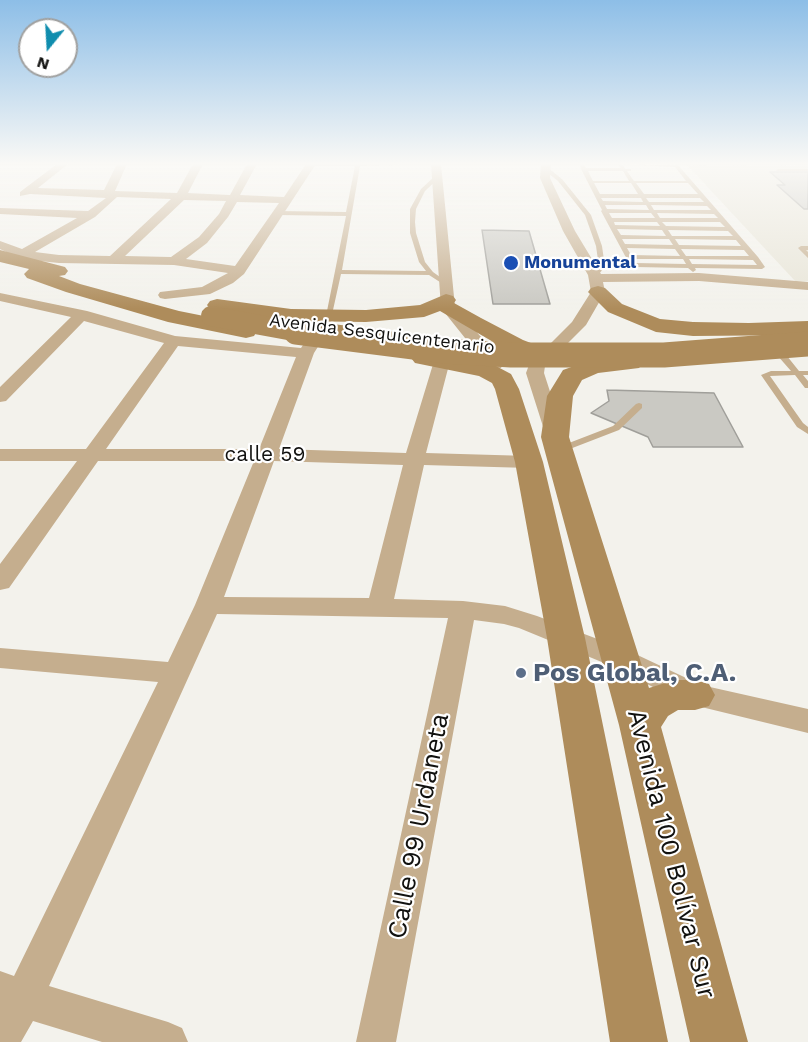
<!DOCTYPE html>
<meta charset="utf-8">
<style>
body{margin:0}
#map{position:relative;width:808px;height:1042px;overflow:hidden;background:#f3f2ec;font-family:"Work Sans",sans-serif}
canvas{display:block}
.north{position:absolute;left:18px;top:18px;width:60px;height:60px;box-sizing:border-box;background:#fff;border:2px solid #a0a09f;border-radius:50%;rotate:198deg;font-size:16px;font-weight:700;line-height:24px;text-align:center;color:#11110f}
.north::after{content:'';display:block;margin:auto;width:21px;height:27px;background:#108dae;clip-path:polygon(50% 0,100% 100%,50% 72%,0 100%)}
</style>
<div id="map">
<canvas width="808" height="1042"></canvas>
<div class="north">N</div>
</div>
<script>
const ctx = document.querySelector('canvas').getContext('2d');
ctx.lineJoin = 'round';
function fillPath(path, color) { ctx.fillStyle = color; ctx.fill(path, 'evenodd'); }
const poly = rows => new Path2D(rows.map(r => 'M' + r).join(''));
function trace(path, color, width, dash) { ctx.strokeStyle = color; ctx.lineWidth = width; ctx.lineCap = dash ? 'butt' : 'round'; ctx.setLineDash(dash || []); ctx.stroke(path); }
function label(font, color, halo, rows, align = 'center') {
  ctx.font = font + ' "Work Sans",sans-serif'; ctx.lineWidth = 4.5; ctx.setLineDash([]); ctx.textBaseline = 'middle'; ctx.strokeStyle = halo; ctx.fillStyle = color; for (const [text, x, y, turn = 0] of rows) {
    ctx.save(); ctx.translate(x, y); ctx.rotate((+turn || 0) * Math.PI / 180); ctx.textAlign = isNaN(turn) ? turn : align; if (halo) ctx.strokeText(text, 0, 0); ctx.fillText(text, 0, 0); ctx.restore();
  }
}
fillPath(poly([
 [687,165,808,166,808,281,796,282]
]), '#e8e5d8');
const building = poly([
 [770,172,808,172,808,209,804,209,777,185,785,185,770,172],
 [482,230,529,231,550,304,493,304,482,230],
 [607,390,714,393,743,447,653,447,648,437,591,413,609,401,607,390]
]);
fillPath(building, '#cac9c3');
trace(building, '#a09f9a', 1.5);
fillPath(poly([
 [310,164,397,164,399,165,360,166,342,270,426,271,419,262,410,233,410,209,421,189,436,175,440,175,440,177,425,191,416,209,415,222,416,233,425,262,433,272,447,282,447,284,443,284,429,275,341,274,333,310,327,311,346,216,278,215,275,213,278,211,346,212,355,166,308,166,310,164],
 [580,164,584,164,586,168,621,168,618,164,622,164,625,169,631,169,631,171,627,171,634,181,686,181,675,167,624,164,678,165,758,257,765,267,762,269,695,268,696,270,693,272,688,268,635,267,630,265,601,211,602,210,581,169,580,164],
 [588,171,623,171,629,181,593,181,588,171],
 [594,183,631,183,638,194,600,194,594,183],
 [636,183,688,183,698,194,644,194,636,183],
 [601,198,641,198,643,202,603,201,601,198],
 [646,198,700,198,704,202,649,202,646,198],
 [605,205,646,205,649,210,607,209,605,205],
 [651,205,707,206,711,210,654,210,651,205],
 [609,213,651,213,655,218,612,218,609,213],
 [657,213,714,214,718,218,660,218,657,213],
 [614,222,657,222,660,226,615,225,614,222],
 [662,222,720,222,725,227,666,226,662,222],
 [617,229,662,230,666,236,621,235,617,229],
 [668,230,728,231,733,236,672,236,668,230],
 [622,239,669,239,673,245,625,244,622,239],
 [675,239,736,240,741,246,679,245,675,239],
 [627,248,675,249,680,256,631,255,627,248],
 [681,249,744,250,749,256,686,256,681,249],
 [633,259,683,259,686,264,636,263,633,259],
 [689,259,753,260,757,265,692,264,689,259],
 [543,167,547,167,562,179,591,215,602,246,605,267,597,276,592,275,599,267,596,246,585,215,558,181,543,169,543,167],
 [778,169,808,169,808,171,776,171,778,169],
 [801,246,808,246,808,250,806,250,808,252,808,258,798,248,801,246],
 [777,351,783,351,799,371,808,371,808,375,803,375,808,381,808,388,805,388,795,375,770,376,803,423,808,427,808,434,797,427,761,375,771,371,791,371,777,355,777,351],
 [639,403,642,404,642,408,619,430,562,452,559,453,554,450,556,448,613,426,636,404,639,403]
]), '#c5ae8e');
fillPath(poly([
 [57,164,68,164,38,188,104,190,117,164,127,164,115,191,177,193,193,164,203,164,188,193,230,195,247,164,257,164,240,195,284,197,306,164,316,164,244,274,233,283,210,294,165,299,160,298,158,295,160,292,202,287,228,273,174,265,59,263,20,259,0,249,0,241,22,249,77,218,0,214,0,208,88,211,106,198,30,194,20,196,20,192,57,164],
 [117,197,171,199,110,256,59,255,35,252,95,217,117,197],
 [184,200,226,201,219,214,199,237,171,257,125,256,184,200],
 [237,202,279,203,235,266,186,259,207,243,228,217,237,202],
 [431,164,441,164,455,307,501,360,503,364,501,368,489,368,441,308,431,164],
 [541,164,551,164,550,178,575,231,601,274,699,273,808,282,808,290,699,281,603,282,605,292,586,325,545,366,544,373,564,435,561,439,547,439,526,373,529,365,572,322,591,292,588,275,563,231,540,178,541,164],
 [0,293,87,311,175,336,301,348,307,339,319,339,321,342,314,353,279,449,406,453,434,361,442,356,448,357,450,361,426,453,529,456,536,458,539,462,536,466,529,468,424,465,394,599,463,601,505,606,537,616,629,651,701,685,808,709,808,733,685,703,609,665,519,628,504,624,474,620,396,1042,356,1042,448,618,217,614,49,986,168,1022,182,1028,188,1042,102,1042,33,1021,21,1042,0,1042,0,971,14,976,158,682,0,668,0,648,168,662,195,605,254,461,98,461,9,588,0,590,0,564,77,461,0,461,0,449,86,449,164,343,84,321,6,401,0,402,0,387,71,317,0,301,0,293],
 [178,346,296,357,259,449,106,449,178,346],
 [274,461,403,465,369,598,224,597,274,461]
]), '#c5ae8e');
fillPath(poly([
 [0,250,65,267,68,271,65,275,59,276,80,284,179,311,254,326,257,331,254,336,246,338,168,322,66,292,27,278,24,274,29,269,0,262,0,250],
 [598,286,605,288,622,304,660,319,693,322,749,323,808,321,808,335,693,336,656,332,608,312,588,292,591,288,598,286],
 [446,294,453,296,456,300,454,303,481,318,523,340,557,353,561,358,557,363,549,365,541,363,507,350,440,311,424,317,366,322,291,321,217,311,210,309,207,305,210,301,217,299,291,309,366,310,420,305,446,294],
 [423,351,494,365,511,374,519,389,543,462,585,638,668,1042,610,1042,547,638,515,462,495,389,492,383,479,376,415,363,411,358,415,353,423,351],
 [631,356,639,358,643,363,639,368,598,373,582,380,573,396,569,437,649,688,675,680,695,680,709,684,715,695,709,706,695,710,678,710,668,716,661,727,748,1042,690,1042,619,725,541,437,547,396,563,370,594,359,631,356]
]), '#ae8c5b');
trace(poly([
 [211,316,304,333]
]), '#ae8c5b', 20);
trace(poly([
 [296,332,445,351,511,355,664,355,808,344]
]), '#ae8c5b', 25);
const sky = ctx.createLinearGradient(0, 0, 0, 309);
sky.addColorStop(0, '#8dbee7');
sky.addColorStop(0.53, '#faf9f6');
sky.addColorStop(1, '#faf9f600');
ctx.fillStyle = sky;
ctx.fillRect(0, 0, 808, 309);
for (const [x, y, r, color] of [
 [511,263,8,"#1a4fb4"],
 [521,673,6,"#5c6f8a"]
]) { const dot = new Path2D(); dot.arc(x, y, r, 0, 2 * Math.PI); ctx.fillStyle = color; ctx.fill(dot); trace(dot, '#fff', 2); }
label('bold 18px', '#164399', '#fff', [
 ["Monumental",524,263]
], 'left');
label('18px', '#11110f', '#fff', [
 ["Avenida Sesquicentenario",382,334,7]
]);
label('21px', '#11110f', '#fff', [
 ["calle 59",265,455]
]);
label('bold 26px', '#4e5e75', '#fff', [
 ["Pos Global, C.A.",533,673]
], 'left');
label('26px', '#11110f', '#fff', [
 ["Calle 99 Urdaneta",419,826,-79],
 ["Avenida 100 Bolívar Sur",671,854,76]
]);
</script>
